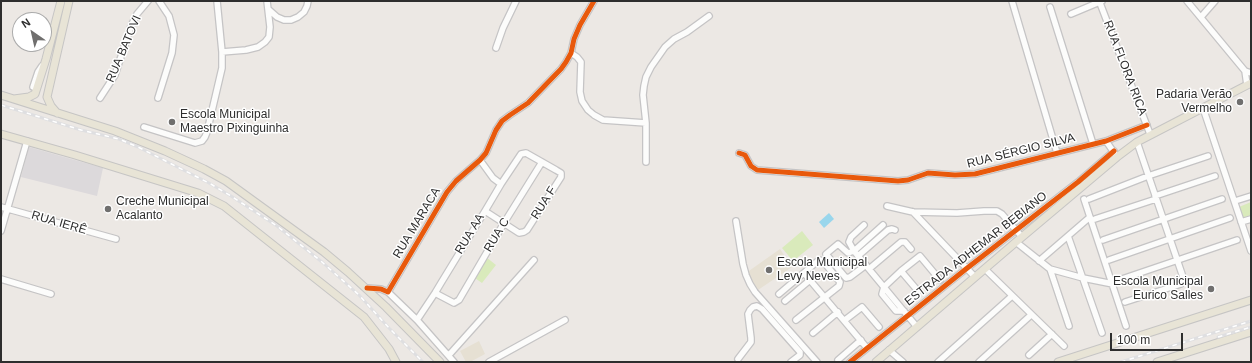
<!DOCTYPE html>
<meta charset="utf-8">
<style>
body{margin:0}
#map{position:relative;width:1252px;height:363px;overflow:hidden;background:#ece8e4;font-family:Arial,sans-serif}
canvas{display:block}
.frame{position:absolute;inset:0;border:2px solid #2e2e2e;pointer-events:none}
.north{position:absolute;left:12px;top:12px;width:40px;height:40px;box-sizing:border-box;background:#fff;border:1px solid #ababab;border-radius:50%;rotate:326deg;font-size:11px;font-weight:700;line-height:16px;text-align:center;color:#2e2e2e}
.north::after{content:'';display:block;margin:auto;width:14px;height:18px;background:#706f6e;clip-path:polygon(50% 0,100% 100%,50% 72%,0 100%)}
.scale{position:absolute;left:1110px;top:333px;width:73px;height:18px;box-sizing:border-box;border:2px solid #2e2e2e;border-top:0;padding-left:5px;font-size:12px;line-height:14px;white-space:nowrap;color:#2e2e2e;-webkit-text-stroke:3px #fff;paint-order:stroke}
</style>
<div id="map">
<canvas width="1252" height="363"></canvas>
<div class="frame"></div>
<div class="north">N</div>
<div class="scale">100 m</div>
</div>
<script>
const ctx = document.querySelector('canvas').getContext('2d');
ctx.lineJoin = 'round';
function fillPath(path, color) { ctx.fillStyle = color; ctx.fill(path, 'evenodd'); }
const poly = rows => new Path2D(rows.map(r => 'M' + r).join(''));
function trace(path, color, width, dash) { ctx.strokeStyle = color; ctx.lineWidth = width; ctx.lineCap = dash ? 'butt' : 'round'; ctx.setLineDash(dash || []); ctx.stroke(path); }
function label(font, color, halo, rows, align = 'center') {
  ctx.font = font + ' Arial,sans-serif'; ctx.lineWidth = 3; ctx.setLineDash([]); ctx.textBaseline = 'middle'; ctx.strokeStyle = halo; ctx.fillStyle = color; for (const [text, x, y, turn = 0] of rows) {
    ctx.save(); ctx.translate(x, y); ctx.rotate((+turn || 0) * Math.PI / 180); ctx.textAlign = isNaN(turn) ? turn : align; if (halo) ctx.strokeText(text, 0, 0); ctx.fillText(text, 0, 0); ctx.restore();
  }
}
fillPath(poly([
 [29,147,103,168,97,196,21,177]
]), '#dcd9db');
fillPath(poly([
 [780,249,792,267,758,290,746,273],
 [479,341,485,354,470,362,466,362,460,351]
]), '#e6e0d3');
fillPath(poly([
 [1251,202,1251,215,1242,218,1239,207],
 [802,231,813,245,793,261,782,248],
 [486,257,496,265,482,283,472,276]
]), '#d9eabb');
fillPath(poly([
 [829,213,834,219,824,228,819,222]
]), '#99d6ec');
const minor = poly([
 [1012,1,1057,153],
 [1187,1,1245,71,1251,73],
 [1100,3,1150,134],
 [1050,7,1093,144],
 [268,9,277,17,284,20,291,20,298,17,304,12,307,6,308,1],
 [1071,14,1102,1],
 [1201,17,1215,1],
 [496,48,503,28,516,1],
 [222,52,246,50,258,47,265,42,269,37,270,27,267,1],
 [571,53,577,57,581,62,580,92,582,101,588,110,594,115,603,120,646,123],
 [1245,71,1247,85],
 [33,87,38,72,42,66],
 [100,98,115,75,131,26,137,14,148,1],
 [158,98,172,53,174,35,169,16,159,1],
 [1203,108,1251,251],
 [144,127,195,143,202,141,205,137,207,132,222,68,222,52,217,1],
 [1106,141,1115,154],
 [739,153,745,155,751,166,757,170,898,181,908,180,928,173,955,175,975,174,1106,141,1147,125],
 [480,160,493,178,501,184],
 [646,162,646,123,643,95,644,86,646,77,651,67,665,47,674,39,687,32,709,16],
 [1155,196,1215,176],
 [1084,199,1126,326],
 [1089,199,1148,176,1208,156],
 [1235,201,1251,196],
 [887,206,913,212,957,213,984,211,997,211,1002,214,1022,237],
 [1,207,116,239],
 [913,212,975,277],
 [1095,219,1156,199],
 [736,221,743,264,746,275,750,284,755,292,817,362],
 [1241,222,1251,219],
 [864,225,851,237,849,242,854,251,917,327],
 [1,231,27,141],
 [1068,236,1102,333],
 [1103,240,1222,199],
 [1016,242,1050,269,1083,278,1113,284],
 [858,256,888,230,892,229,895,230],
 [1109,260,1230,218],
 [1039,261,1090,217],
 [866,265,850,277,846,278,826,254,838,244,848,253,854,251,883,225],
 [869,269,901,242,905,242,911,249],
 [985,269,1064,346],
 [1050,269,1069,326],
 [901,271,918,291],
 [804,273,867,348],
 [1,279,51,294],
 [1116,281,1237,240],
 [367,288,381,289,388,292,447,192,456,181,480,160,486,153,496,130,502,121,510,115,528,103,561,69,566,62,571,53,574,39,580,25,594,1],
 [388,292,417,320,454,362],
 [435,293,454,303,459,300,504,223,542,162],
 [779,294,819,260,823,261,840,282,839,286,796,320],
 [785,301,810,280],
 [1125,302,1181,284,1184,280,1137,142],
 [904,311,896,311,882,294,884,287,901,271,920,256,940,280],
 [417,320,435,293,441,283,485,211,501,184,521,154,526,153,556,170,561,173,561,177,527,230,524,232,519,233,485,211],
 [845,320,862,307,879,327],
 [813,333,838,312],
 [889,350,903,362],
 [449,355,534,260],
 [1029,355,1052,334],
 [738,359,751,342,751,338,748,314,750,310,753,307,757,306,762,309,800,352,800,355,791,362],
 [838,360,861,340],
 [489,362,565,320],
 [850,362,966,269,1078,182,1114,151],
 [938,362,1012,296],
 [979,362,1031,315]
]);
const major = poly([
 [1,95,115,131,165,151,204,169,226,181,324,252,348,272,386,307,440,362],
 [14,99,29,97,35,94,46,59,61,1],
 [57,113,51,106,47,97,69,1],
 [1,134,75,155,198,193,224,206,364,317,389,349,396,362],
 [876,362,1016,242,1117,157,1137,142,1251,83],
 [1058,362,1251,300],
 [1157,362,1251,332]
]);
trace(minor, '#c5c4c5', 8);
trace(major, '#c6c5c4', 9);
trace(minor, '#fcfcfb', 5.5);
trace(major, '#e8e4d6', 7);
const rail = poly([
 [1,105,81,130,119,139,138,147,209,183,231,196,277,226,322,262,359,295,389,328,423,362],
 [1218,337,1251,327],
 [1121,362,1251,321]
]);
trace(rail, '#dfdfe1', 3);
trace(rail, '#fff', 1.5, [4.5]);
trace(poly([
 [739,153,745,155,751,166,757,170,898,181,908,180,928,173,955,175,975,174,1106,141,1147,125],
 [367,288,381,289,388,292,447,192,456,181,480,160,486,153,496,130,502,121,510,115,528,103,561,69,566,62,571,53,574,39,580,25,594,1],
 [850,362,966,269,1078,182,1114,151]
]), '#e8590c', 5);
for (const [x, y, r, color] of [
 [1240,102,4,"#706f6e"],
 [172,122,4,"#706f6e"],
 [108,209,4,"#706f6e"],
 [769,270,4,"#706f6e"],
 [1211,289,4,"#706f6e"]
]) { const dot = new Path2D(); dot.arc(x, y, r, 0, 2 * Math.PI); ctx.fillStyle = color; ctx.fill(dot); trace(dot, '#fff', 1.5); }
label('12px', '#2e2e2e', '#fff', [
 ["RUA BATOVI",124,49,-67],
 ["RUA FLORA RICA",1125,68,69],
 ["RUA SÉRGIO SILVA",1021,151,-14],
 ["RUA F",544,203,-58],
 ["RUA IERÊ",59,223,16],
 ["RUA MARACA",417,223,-59],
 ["RUA AA",470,234,-59],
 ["RUA C",497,235,-59],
 ["ESTRADA ADHEMAR BEBIANO",976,249,-38]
]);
label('12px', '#2e2e2e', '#fff', [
 ["Padaria Verão",1232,95,"right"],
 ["Vermelho",1232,109,"right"],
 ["Escola Municipal",180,115],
 ["Maestro Pixinguinha",180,129],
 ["Creche Municipal",116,202],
 ["Acalanto",116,216],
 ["Escola Municipal",777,263],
 ["Levy Neves",777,277],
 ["Escola Municipal",1203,282,"right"],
 ["Eurico Salles",1203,296,"right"]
], 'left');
</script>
